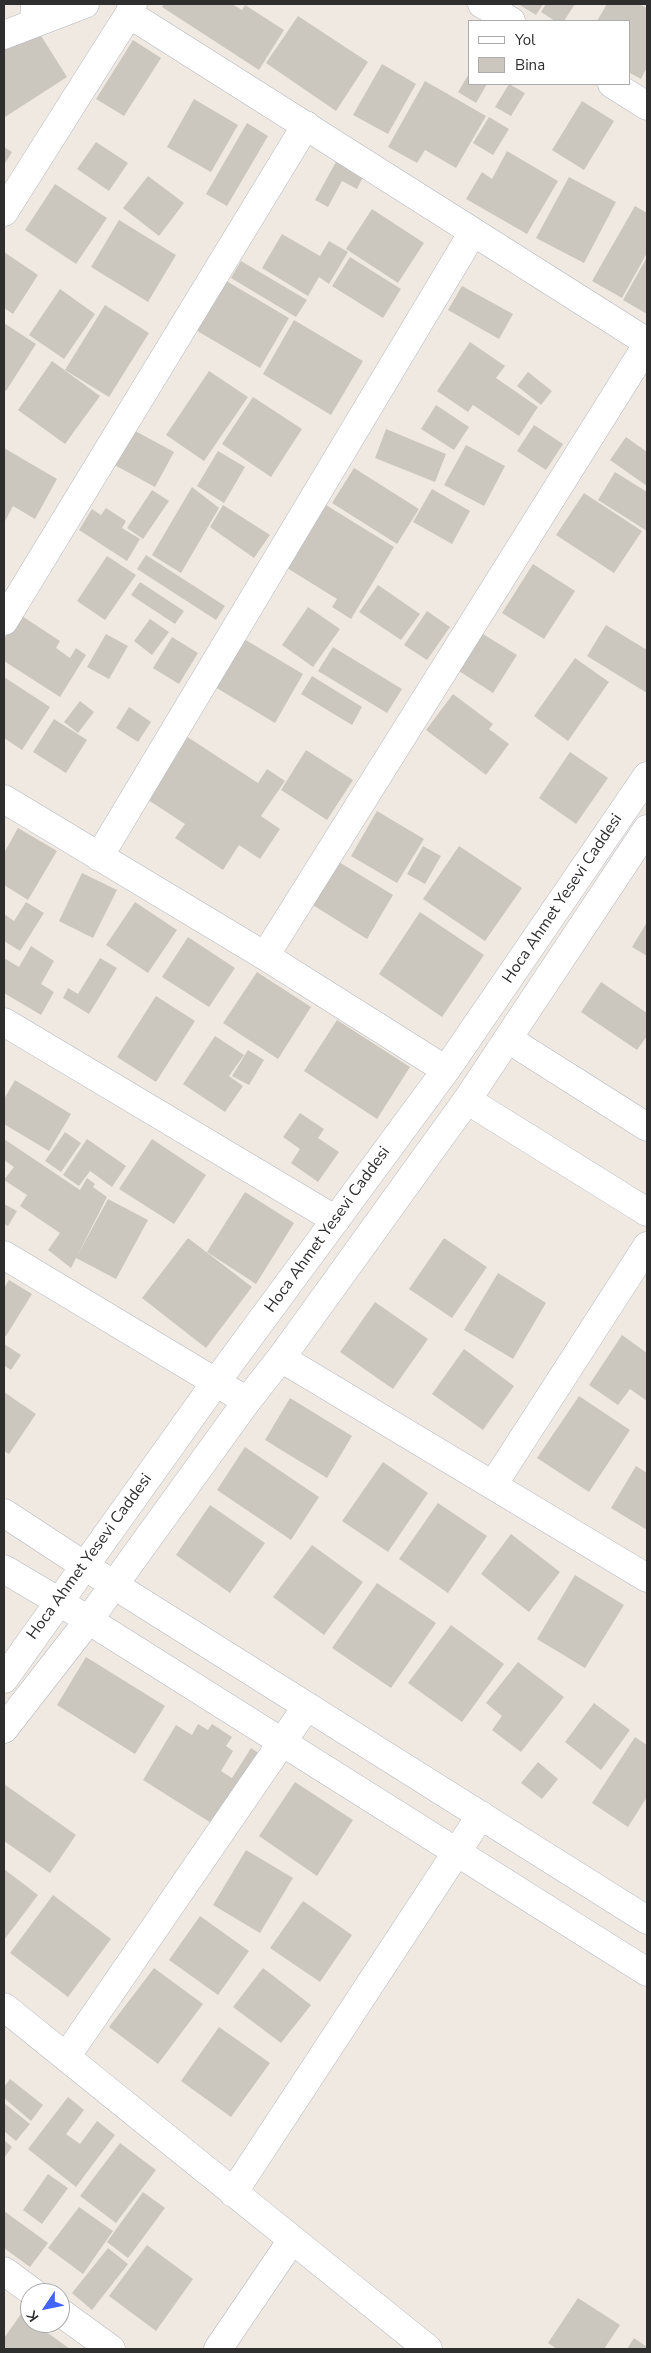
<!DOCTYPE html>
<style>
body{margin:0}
#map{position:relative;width:651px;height:2353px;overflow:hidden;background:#efe9e1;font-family:"Nunito Sans",sans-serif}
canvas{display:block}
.frame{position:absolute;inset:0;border:5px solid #2e2e2e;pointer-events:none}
.legend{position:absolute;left:468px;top:20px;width:162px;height:65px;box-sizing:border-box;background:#fff;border:1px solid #ababab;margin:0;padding:6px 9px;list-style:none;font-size:15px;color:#2e2e2e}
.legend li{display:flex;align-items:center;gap:10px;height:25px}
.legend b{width:25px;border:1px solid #ababab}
.north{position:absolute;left:20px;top:2283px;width:50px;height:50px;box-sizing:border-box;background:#fff;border:1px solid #ababab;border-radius:50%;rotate:236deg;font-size:14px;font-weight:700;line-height:20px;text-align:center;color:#2e2e2e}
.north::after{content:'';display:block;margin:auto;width:18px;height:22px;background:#4264fb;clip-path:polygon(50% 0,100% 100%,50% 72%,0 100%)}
</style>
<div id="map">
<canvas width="651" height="2353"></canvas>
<div class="frame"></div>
<ul class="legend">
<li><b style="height:6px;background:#fff"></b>Yol</li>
<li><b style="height:14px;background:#cbc7bf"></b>Bina</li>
</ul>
<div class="north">K</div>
</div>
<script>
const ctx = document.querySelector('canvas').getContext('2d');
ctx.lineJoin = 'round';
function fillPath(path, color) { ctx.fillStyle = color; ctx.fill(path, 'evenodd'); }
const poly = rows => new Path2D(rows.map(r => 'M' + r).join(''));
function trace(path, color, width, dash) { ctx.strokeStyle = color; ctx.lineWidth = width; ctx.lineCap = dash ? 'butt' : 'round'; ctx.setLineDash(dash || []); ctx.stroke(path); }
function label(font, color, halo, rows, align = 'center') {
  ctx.font = font + ' "Nunito Sans",sans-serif'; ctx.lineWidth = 4; ctx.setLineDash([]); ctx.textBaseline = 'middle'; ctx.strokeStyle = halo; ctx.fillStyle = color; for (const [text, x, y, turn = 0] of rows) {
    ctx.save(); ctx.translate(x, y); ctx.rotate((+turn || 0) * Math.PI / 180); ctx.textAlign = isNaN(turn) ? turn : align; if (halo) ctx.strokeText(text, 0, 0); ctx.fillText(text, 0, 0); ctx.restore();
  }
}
fillPath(poly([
 [164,4,232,4,242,10,245,5,284,30,259,70,162,7],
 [518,4,543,4,536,15],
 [546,4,575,4,564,21,555,21,541,12],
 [607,4,639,4,647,8,647,67,641,79,630,73,630,21,597,21],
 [298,16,368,62,336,111,266,63],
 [38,31,67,77,5,117,4,46],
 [133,40,161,58,124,116,96,99],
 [382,64,416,84,388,134,353,115],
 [470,72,470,84,487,84,476,103,458,92],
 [425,81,486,116,456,168,425,150,417,163,388,147],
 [509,84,525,93,511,116,495,107],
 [194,99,238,125,211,172,167,147],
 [582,101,614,121,584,170,552,150],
 [489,117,509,129,493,155,473,143],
 [247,123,268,136,227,206,206,194],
 [96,142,128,163,109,191,77,169],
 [4,147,12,152,4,165],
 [507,151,558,181,527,234,466,199,482,172,492,179],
 [337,160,364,175,357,189,342,181,328,207,315,200],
 [148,176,184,203,159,236,123,208],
 [569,177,616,202,584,263,536,238],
 [55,184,107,218,76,264,25,230],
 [635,206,647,213,647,253,622,298,592,281],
 [372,209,424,243,398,283,346,249],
 [119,220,176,255,148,302,91,267],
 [282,234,320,256,329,241,348,252,329,284,319,277,308,296,262,268],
 [4,252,38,275,13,314,4,308],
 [350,257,401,289,383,318,332,286],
 [647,257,647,314,623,300],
 [241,261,307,300,296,317,231,278],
 [223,279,289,318,260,368,194,329],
 [462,286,513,314,499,339,448,310],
 [60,289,95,314,64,359,29,335],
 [105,305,149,333,109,397,65,370],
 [294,320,363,361,331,415,263,374],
 [4,323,36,344,6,391,4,390],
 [470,342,505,366,496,378,538,407,519,436,473,405,468,412,437,391],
 [52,361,100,396,65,444,18,410],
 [209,371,248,397,204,461,166,435],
 [528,372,552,391,541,405,517,386],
 [253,397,302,429,271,477,222,444],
 [436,405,469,427,454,450,421,429],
 [534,425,563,444,546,470,517,451],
 [128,427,174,452,155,487,109,462],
 [386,429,446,454,435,482,375,458],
 [626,437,647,452,647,486,610,460],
 [466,445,505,466,484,506,444,485],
 [4,448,57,479,35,519,13,506,4,523],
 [218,451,245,467,224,503,197,486],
 [354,468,419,509,397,544,332,503],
 [615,472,647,492,647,531,598,500],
 [192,487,219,508,181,573,152,555],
 [432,489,470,511,452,544,413,522],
 [152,490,169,501,143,539,127,528],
 [584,493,642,531,614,573,556,535],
 [223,505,270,535,254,558,210,527],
 [326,505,394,547,351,619,332,607,337,599,287,568],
 [106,508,126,521,122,528,140,539,127,561,79,530,92,509,101,515],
 [146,555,225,606,216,620,137,569],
 [107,556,136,575,105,620,77,601],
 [533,564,575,591,544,639,502,613],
 [140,582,184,611,175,624,131,595],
 [378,585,420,614,401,640,359,612],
 [308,607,340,629,313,667,282,645],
 [427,611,450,627,427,660,404,645],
 [19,614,60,641,56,648,70,658,76,648,86,655,60,697,4,661,4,639],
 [150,619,169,632,152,655,134,641],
 [606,625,647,650,647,693,587,656],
 [106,634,128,646,109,679,87,667],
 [483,634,517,655,493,693,459,671],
 [172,637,198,653,179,684,153,668],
 [244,639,303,674,275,723,215,687],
 [333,647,402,689,387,713,318,671],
 [575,658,609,682,568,741,534,716],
 [312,676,362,707,352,725,301,694],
 [4,677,50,707,22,750,4,738],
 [453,694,493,724,489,729,509,744,486,775,426,730],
 [80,701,94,712,78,733,64,722],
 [129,707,151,722,138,742,116,728],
 [54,719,87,740,66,773,33,752],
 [186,736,258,783,267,769,285,781,261,816,280,829,260,859,239,845,223,870,175,838,185,824,145,798],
 [306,750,353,780,327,820,281,790],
 [570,752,608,778,576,824,539,798],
 [377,811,424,839,397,883,351,856],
 [18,828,57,851,28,900,4,885,4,853],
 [423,846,441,856,425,884,407,874],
 [459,846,522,888,485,941,423,899],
 [334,859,393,895,367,939,308,902],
 [82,873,117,890,93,938,59,921],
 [26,902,44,913,20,951,4,941,4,914,14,921],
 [135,902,177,930,148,973,106,945],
 [420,912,484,955,442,1017,379,974],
 [647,922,647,956,632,947],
 [188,937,235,968,209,1007,162,977],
 [31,946,54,961,41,984,54,992,41,1015,4,993,4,958,19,967],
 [100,958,117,968,89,1014,63,998,68,988,78,994],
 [257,972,311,1007,278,1059,223,1023],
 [601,982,647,1013,647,1036,637,1050,581,1012],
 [156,996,195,1021,156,1082,117,1057],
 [337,1020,410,1067,377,1119,304,1071],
 [215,1036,244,1055,229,1076,243,1086,225,1112,183,1084],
 [248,1050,264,1060,249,1085,232,1076],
 [15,1080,71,1114,49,1151,4,1124,4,1099],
 [300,1113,324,1129,318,1138,339,1152,318,1182,291,1163,300,1149,283,1137],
 [65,1132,81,1143,61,1172,45,1161],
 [4,1139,80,1190,87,1178,95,1184,93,1187,107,1197,71,1268,48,1250,60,1233,20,1206,27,1195,4,1180,14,1167,4,1160],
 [87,1139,126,1166,112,1187,90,1171,79,1186,63,1175],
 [152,1139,206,1175,174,1224,119,1189],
 [245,1192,294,1223,256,1284,207,1252],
 [108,1199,148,1220,116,1279,76,1258],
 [4,1204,17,1211,8,1226,4,1224],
 [188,1238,252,1287,206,1348,142,1298],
 [444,1238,487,1267,452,1318,409,1289],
 [498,1273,546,1303,513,1359,464,1330],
 [9,1280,32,1294,6,1336,4,1335,4,1288],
 [375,1302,428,1339,393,1389,340,1352],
 [622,1335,647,1353,647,1401,630,1389,618,1405,589,1385],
 [4,1344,21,1355,11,1370,5,1366,4,1367],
 [464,1349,514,1386,483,1430,432,1394],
 [4,1392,36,1414,9,1454,4,1451],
 [579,1396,630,1430,589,1492,537,1458],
 [290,1398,352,1436,327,1478,265,1440],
 [245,1447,319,1497,291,1540,217,1490],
 [383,1462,428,1493,388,1552,342,1521],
 [636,1466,647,1473,647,1530,611,1508],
 [438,1503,487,1536,448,1593,399,1559],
 [210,1505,265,1543,230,1593,176,1555],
 [511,1534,560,1572,529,1612,481,1574],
 [312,1545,363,1582,324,1635,273,1597],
 [575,1575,624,1605,585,1668,537,1639],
 [377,1583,436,1623,391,1688,332,1648],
 [451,1625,504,1664,462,1722,408,1683],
 [86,1657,165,1706,135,1754,57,1705],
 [518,1662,564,1697,521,1752,492,1730,502,1716,486,1703],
 [594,1703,630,1730,601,1770,565,1742],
 [198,1724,208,1730,212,1724,232,1737,226,1746,233,1751,221,1771,232,1778,251,1748,260,1754,216,1826,143,1780,176,1725,192,1735],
 [635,1737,647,1745,647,1797,628,1827,592,1803],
 [538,1762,558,1779,542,1799,521,1783],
 [295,1782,353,1820,317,1876,259,1836],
 [4,1784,76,1835,50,1873,4,1841],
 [246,1850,293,1878,260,1933,213,1905],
 [4,1869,38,1895,4,1940],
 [53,1895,111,1939,68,1997,10,1953],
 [303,1901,352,1935,320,1982,270,1948],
 [200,1916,249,1951,218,1995,169,1960],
 [154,1968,203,2004,158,2064,109,2027],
 [263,1968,311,2005,281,2043,233,2007],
 [219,2027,270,2063,231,2117,181,2081],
 [10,2079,43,2105,31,2121,4,2098,4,2087],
 [68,2097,84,2110,66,2134,80,2144,97,2121,115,2135,76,2187,28,2149],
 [4,2103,30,2124,16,2141,4,2131],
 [4,2140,12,2147,4,2158],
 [120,2143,156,2170,116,2223,80,2196],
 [48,2174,68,2188,42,2224,23,2210],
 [143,2192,165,2208,128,2258,107,2242],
 [79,2207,113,2231,83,2274,48,2248],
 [4,2211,48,2243,30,2267,4,2248],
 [147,2245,193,2279,156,2331,109,2296],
 [108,2248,128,2264,92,2310,72,2293],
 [578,2298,620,2325,604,2349,557,2349,548,2343],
 [21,2314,30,2320,30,2323,34,2323,70,2349,4,2349,4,2338],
 [634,2338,647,2347,647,2349,627,2349]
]), '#cbc7bf');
const street = poly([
 [133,4,129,14,647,342],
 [482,4,511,21],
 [34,23,35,4],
 [612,84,647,106],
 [4,212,129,14],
 [4,621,306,125],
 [99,857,473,232],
 [265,956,647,345],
 [4,1022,336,1220],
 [4,1255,247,1401],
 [281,1358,647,1578],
 [493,1485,647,1246],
 [4,1513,114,1585,647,1920],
 [4,1569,58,1601,647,1972],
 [4,2007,428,2349],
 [66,2057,307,1706],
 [233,2193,481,1815],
 [4,2271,34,2293],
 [60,2312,111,2349],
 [218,2349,292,2240]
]);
const secondary = poly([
 [4,35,85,4],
 [4,799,265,956,446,1070],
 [508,1039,647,1127],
 [467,1100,647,1212],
 [4,1679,216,1382,446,1070,647,776],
 [4,1729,88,1621,247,1401,281,1358,467,1100,647,829]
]);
trace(street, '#b4b7c1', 29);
trace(secondary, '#b4b7c1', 29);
trace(street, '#fff', 28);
trace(secondary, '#fff', 28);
label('16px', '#2e2e2e', '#fff', [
 ["Hoca Ahmet Yesevi Caddesi",563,899,-56],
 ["Hoca Ahmet Yesevi Caddesi",328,1230,-54],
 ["Hoca Ahmet Yesevi Caddesi",90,1557,-54]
]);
</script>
